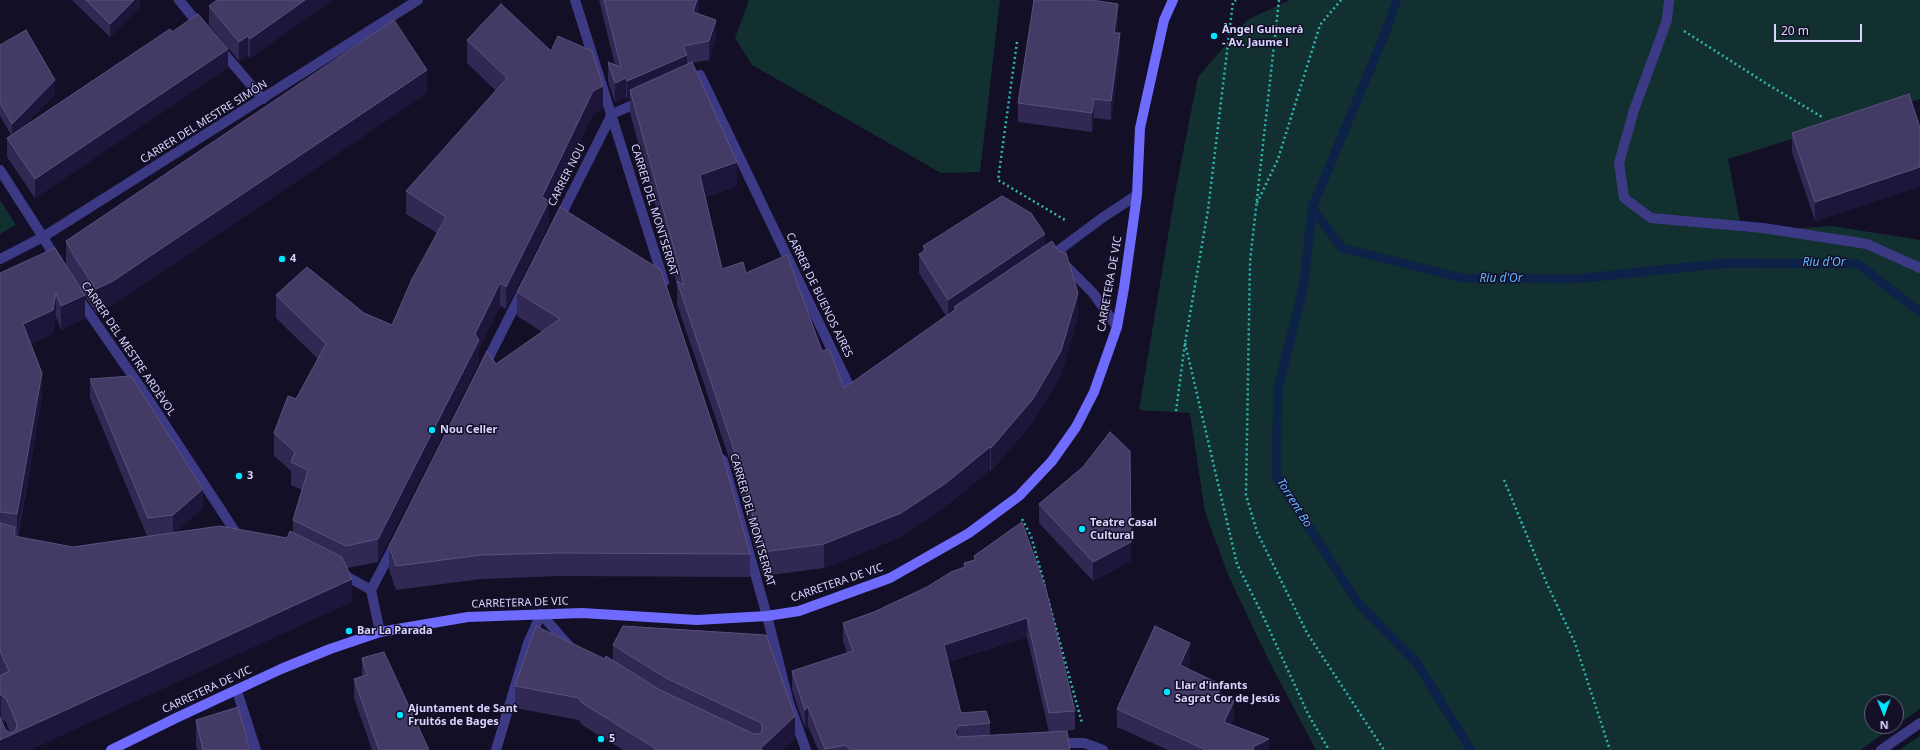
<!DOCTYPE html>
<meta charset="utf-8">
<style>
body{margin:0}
#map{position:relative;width:1920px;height:750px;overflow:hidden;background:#130f26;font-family:"Noto Sans",sans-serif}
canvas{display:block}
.north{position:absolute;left:1864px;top:694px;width:40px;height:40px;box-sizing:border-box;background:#130f26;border:1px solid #625e7d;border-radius:50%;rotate:179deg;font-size:11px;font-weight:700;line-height:16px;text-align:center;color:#d9d4ff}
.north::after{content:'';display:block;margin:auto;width:14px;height:18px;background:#00e5ff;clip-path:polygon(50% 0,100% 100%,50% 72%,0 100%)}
.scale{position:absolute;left:1774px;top:24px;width:88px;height:18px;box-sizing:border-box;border:2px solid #d9d4ff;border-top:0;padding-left:5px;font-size:12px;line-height:14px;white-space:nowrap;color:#d9d4ff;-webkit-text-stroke:3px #130f26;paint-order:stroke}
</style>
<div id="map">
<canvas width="1920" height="750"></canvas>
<div class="north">N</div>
<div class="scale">20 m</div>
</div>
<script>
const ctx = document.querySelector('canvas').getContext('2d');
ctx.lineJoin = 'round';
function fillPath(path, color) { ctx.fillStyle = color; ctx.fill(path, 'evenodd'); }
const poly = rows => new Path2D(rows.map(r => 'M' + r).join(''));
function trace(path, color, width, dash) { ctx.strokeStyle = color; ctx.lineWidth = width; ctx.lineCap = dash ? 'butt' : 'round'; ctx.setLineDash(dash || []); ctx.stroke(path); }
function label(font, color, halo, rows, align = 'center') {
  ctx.font = font + ' "Noto Sans",sans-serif'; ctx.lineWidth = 3; ctx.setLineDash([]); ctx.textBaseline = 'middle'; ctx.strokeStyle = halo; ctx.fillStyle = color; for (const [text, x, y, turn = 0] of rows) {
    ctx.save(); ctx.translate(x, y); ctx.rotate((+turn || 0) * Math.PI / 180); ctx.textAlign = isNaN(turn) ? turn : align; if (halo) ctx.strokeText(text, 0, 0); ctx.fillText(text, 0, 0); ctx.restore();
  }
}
fillPath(poly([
 [749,0,1000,0,980,172,941,173,752,65,735,38],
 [1290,0,1920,0,1920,99,1728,159,1742,232,1832,226,1920,240,1920,709,1860,750,1316,750,1268,659,1229,577,1205,512,1190,413,1139,410,1176,188,1198,77,1247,20],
 [1872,702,1896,702,1896,726,1872,726],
 [0,200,16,225,0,234],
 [1920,736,1920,750,1899,750]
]), '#12302f');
trace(poly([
 [1397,0,1386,31,1312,208,1342,248,1462,278,1575,279,1727,263,1858,264,1920,312],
 [1312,208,1304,284,1278,388,1276,476,1358,603,1416,662,1471,750]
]), '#0c2248', 9);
trace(poly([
 [1279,0,1250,262,1246,495,1257,532,1307,633,1384,750],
 [1684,31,1767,84,1822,117],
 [1017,42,998,180,1065,220],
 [1257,203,1278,159,1320,25,1341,0],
 [1185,343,1237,564,1263,616,1308,714,1329,750],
 [1176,411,1185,343,1208,210,1233,2,1236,0],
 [1504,480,1547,584,1575,643,1610,750],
 [1022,519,1031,536,1045,586],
 [1048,599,1082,723]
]), '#2fb8b0', 2.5, [2, 3]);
trace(poly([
 [0,170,43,237],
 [141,388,240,539],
 [237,691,256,750],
 [496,750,528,643,541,614]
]), '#3d3a85', 10);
trace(poly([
 [179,0,202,28],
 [575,0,664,282],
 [1669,0,1667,20,1634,110,1619,163,1624,198,1651,218,1763,228,1867,244,1920,268],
 [220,49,263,99],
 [685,81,700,75,852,392,857,388],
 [612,114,642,101],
 [558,221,612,114],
 [43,237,57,261],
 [0,259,43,237,418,0],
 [1047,259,1102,218,1137,195],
 [1063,263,1093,293,1117,327],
 [77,296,141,388],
 [484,367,523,290],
 [723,460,767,616,789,703,806,750],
 [341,573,371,590,380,632],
 [371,590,395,544],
 [541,614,570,647],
 [1055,743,1084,743,1103,750],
 [1881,750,1920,723]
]), '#3d3a85', 10);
trace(poly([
 [111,750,176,718,281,669,330,649,380,632,468,617,582,613,697,620,767,616,799,611,890,578,969,533,1019,496,1052,461,1076,427,1094,392,1117,327,1124,288,1137,195,1140,128,1164,20,1173,0]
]), '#6f6bff', 10);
fillPath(poly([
 [72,0,140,0,140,7,110,37],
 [332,0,250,58,248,55,239,61,209,25,209,6],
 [599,0,699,0,698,14,716,39,709,60,692,63,737,186,705,197,722,269,746,273,822,351,844,388,946,316,919,273,919,254,923,252,923,246,1045,246,1078,316,1061,375,1033,422,991,471,990,470,946,506,901,537,824,568,763,576,735,476,677,304,677,285,630,113,630,99,627,100,626,97,615,102,608,81,608,62,615,65],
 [1118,23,1117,33,1120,53,1111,120,1094,118,1092,132,1018,122,1018,103],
 [172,32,228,68,35,198,7,157,7,138,11,135,0,116,0,45,55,94,18,131],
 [467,40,603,108,593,114,549,205,549,224,506,309,500,306,479,348,479,362,378,562,347,568,352,602,0,750,0,273,66,265,66,241,427,93,113,305,96,313,85,296,85,318,61,330,56,317,53,333,31,344,42,397,18,537,73,547,147,536,90,398,90,379,203,508,174,533,287,538,293,533,293,520,302,490,291,485,291,471,274,456,274,433,296,399,318,359,276,318,276,295,364,313,392,325,437,233,406,214,406,191,496,91,467,63],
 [1,719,6,722,10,733,5,729],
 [1920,128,1920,186,1815,221,1792,152,1792,133],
 [560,207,750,554,750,577,559,576,481,579,396,590,389,569,389,546,496,364,542,332,517,316,517,292],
 [1083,467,1131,561,1093,581,1039,523,1039,504],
 [1022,522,1075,711,1075,730,1049,732,1027,637,948,662,961,713,990,723,990,735,1070,750,818,750,808,726,805,728,792,690,792,671,847,653,843,641,843,623,874,612,927,587,964,567,964,563,974,560,974,556],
 [613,645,795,738,782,750,623,750,582,725,579,720,515,708,515,686,605,659,613,660],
 [362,658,429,750,372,750,354,698,354,679,362,676],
 [1190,660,1187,668,1222,695,1234,718,1231,725,1269,750,1168,750,1117,727,1117,709],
 [196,720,250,750,197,750,196,744]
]), '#312854');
fillPath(poly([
 [134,0,140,0,140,7,110,37,110,24],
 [305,0,332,0,250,58,250,39],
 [697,0,699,0,699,13,693,31,693,12],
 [1118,4,1118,23,1114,52,1114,33],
 [716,20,716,39,709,60,709,41],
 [1120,33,1120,53,1111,120,1111,101],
 [248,36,248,55,239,61,239,42],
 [228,49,228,68,35,198,35,179],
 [687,55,687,74,630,90,630,99,627,100,627,81],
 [427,70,427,93,113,305,96,313,96,289],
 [626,78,626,97,615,102,615,83],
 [55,80,55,94,12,137,12,124],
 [603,86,603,108,593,114,549,205,549,224,506,309,506,287,542,197,593,91],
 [1094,99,1094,118,1092,132,1092,113],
 [737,162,737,186,700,198,700,175],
 [1920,167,1920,186,1815,221,1815,202],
 [1045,234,1045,253,954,307,954,314,948,319,948,300],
 [500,283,500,306,479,348,479,362,378,562,378,539,475,334],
 [56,293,56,317,53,333,23,348,23,324],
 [1078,293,1078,316,1061,375,1033,422,991,471,991,448],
 [85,295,85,318,61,330,61,306],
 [42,373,42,397,17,538,17,514],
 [990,447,990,470,946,506,901,537,824,568,824,544],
 [203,489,203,508,173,534,173,515],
 [1131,542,1131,561,1093,581,1093,562],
 [352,579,352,602,30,750,0,750,0,740],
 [1027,618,1027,637,944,663,944,645],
 [1190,643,1190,660,1180,682,1180,665],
 [1222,685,1222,702,1218,693],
 [0,695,1,695,1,719,0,719],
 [1234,701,1234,718,1224,740,1224,722],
 [808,707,808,726,805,728,805,710],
 [795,716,795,738,782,750,760,750,760,749],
 [958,726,958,744,955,732],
 [1269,739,1269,750,1253,750,1253,747]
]), '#1d163a');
const building = poly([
 [86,0,134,0,110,24,86,0],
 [217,0,305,0,250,39,248,36,239,42,209,6,217,0],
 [604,0,697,0,693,12,716,20,709,41,683,46,687,55,627,81,626,78,615,83,608,62,621,67,604,0],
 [1034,0,1092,0,1118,4,1114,33,1120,33,1111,101,1094,99,1092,113,1018,103,1034,0],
 [501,4,551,51,558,36,592,51,603,86,593,91,542,197,549,201,506,287,500,283,475,334,479,340,378,539,346,546,293,520,308,470,291,462,295,452,274,433,288,396,296,399,326,344,276,295,307,267,364,313,392,325,412,279,446,217,406,191,507,78,467,40,501,4],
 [198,14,228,49,35,179,7,138,170,29,172,32,198,14],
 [394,20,427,70,113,281,96,289,76,259,66,241,394,20],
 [26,30,55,80,12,124,0,103,0,45,26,30],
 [692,62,737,162,700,175,722,269,743,262,746,273,787,255,822,351,829,349,844,388,956,309,954,307,1052,241,1058,251,1066,253,1078,293,1061,351,1033,399,991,448,990,447,946,483,901,513,824,544,763,552,735,453,677,281,684,285,630,90,692,62],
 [1909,94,1920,128,1920,167,1815,202,1792,133,1909,94],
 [1002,196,1031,213,1045,234,948,300,919,254,926,250,923,246,1002,196],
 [560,207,661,270,723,456,750,554,559,553,481,555,396,566,389,546,487,351,496,364,560,319,517,292,560,207],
 [55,248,85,295,61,306,56,293,53,310,23,324,42,373,17,514,0,512,0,273,55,248],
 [131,376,203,489,173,515,148,518,90,379,131,376],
 [1110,432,1130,451,1131,542,1093,562,1039,504,1083,467,1110,432],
 [1022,522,1046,589,1075,711,1049,713,1027,618,944,645,961,713,986,711,990,723,958,726,955,732,958,737,1067,731,1070,750,851,750,845,745,825,749,808,707,805,710,792,671,853,651,843,623,874,612,927,587,951,572,965,567,964,563,975,560,974,556,1022,522],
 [0,523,15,527,14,536,73,547,220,526,287,538,290,531,342,557,352,579,0,740,0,717,5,729,10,733,13,732,16,730,17,724,6,698,1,695,0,695,0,676,9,671,0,651,0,523],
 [536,626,605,659,606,656,660,690,754,734,759,734,762,731,762,725,759,722,666,678,613,645,623,626,766,635,795,716,760,749,763,750,654,750,655,748,582,703,579,698,515,686,536,626],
 [1155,626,1190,643,1180,665,1222,685,1218,693,1234,701,1224,722,1269,739,1253,747,1254,750,1206,750,1117,709,1155,626],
 [384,652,429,750,379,750,354,679,367,675,362,658,384,652],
 [238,707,250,750,203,750,196,720,238,707]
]);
fillPath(building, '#433a66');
trace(building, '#5a527e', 1);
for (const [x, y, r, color] of [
 [1214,36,4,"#00e5ff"],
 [282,259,4,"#00e5ff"],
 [432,430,4,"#00e5ff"],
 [239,476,4,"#00e5ff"],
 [1082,529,4,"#00e5ff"],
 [349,631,4,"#00e5ff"],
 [1167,692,4,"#00e5ff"],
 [400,715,4,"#00e5ff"],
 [601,739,4,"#00e5ff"]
]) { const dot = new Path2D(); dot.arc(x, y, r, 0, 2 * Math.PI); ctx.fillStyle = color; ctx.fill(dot); trace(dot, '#130f26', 1.5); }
label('bold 11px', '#d9d4ff', '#130f26', [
 ["Àngel Guimerà",1222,30],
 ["- Av. Jaume l",1222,43],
 ["4",290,259],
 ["Nou Celler",440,430],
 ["3",247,476],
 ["Teatre Casal",1090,523],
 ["Cultural",1090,536],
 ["Bar La Parada",357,631],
 ["Llar d'infants",1175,686],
 ["Sagrat Cor de Jesús",1175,699],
 ["Ajuntament de Sant",408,709],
 ["Fruitós de Bages",408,722],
 ["5",609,739]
], 'left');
label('11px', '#d9d4ff', '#130f26', [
 ["CARRER DEL MESTRE SIMÓN",204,122,-32],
 ["CARRER NOU",567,175,-63],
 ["CARRER DEL MONTSERRAT",654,210,73],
 ["CARRETERA DE VIC",1110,284,-80],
 ["CARRER DE BUENOS AIRES",819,295,64],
 ["CARRER DEL MESTRE ARDÈVOL",128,349,56],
 ["CARRER DEL MONTSERRAT",752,520,74],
 ["CARRETERA DE VIC",837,583,-19],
 ["CARRETERA DE VIC",520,603,-2],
 ["CARRETERA DE VIC",207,690,-25]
]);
label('italic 12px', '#62b6ff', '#130f26', [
 ["Riu d'Or",1824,263],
 ["Riu d'Or",1501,279],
 ["Torrent Bo",1294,503,58]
]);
</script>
